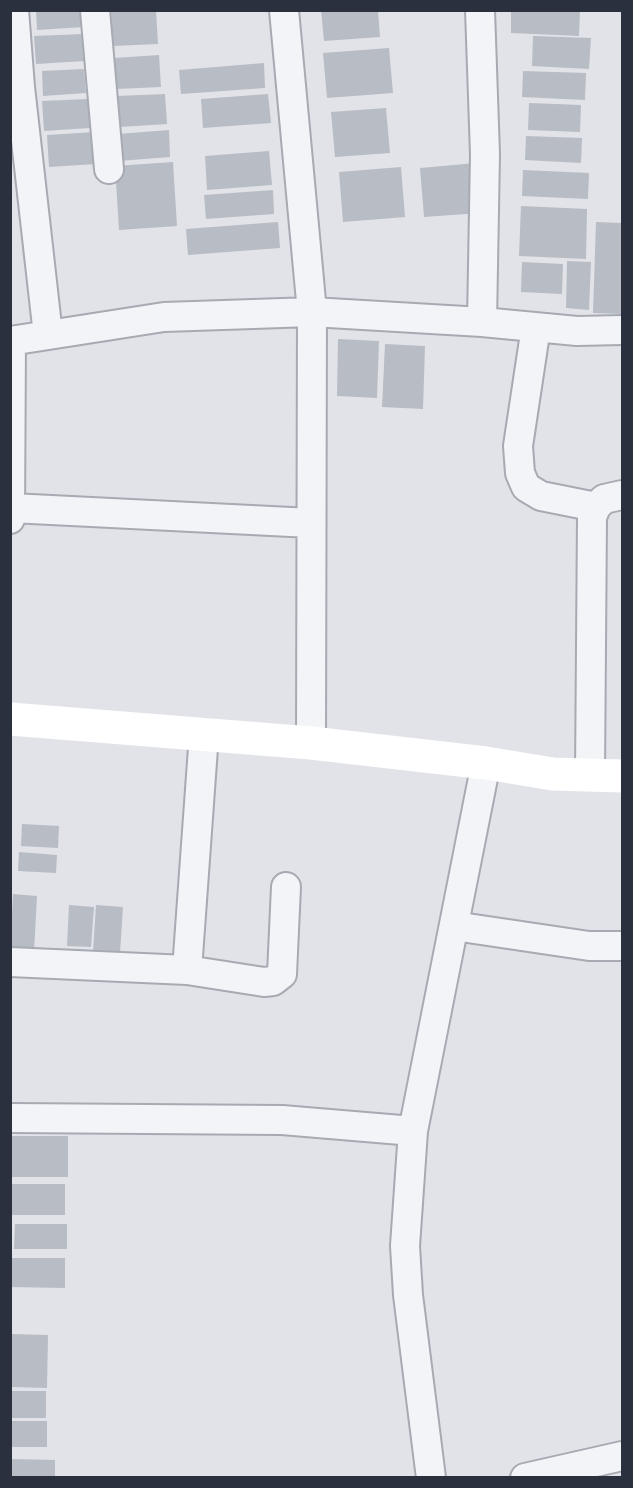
<!DOCTYPE html>
<style>
body{margin:0}
#map{position:relative;width:633px;height:1488px;overflow:hidden;background:#e1e3e8;font-family:Jost,sans-serif}
canvas{display:block}
.frame{position:absolute;inset:0;border:12px solid #2b303e;pointer-events:none}
</style>
<div id="map">
<canvas width="633" height="1488"></canvas>
<div class="frame"></div>
</div>
<script>
const ctx = document.querySelector('canvas').getContext('2d');
ctx.lineJoin = 'round';
function fillPath(path, color) { ctx.fillStyle = color; ctx.fill(path, 'evenodd'); }
const poly = rows => new Path2D(rows.map(r => 'M' + r).join(''));
function trace(path, color, width, dash) { ctx.strokeStyle = color; ctx.lineWidth = width; ctx.lineCap = dash ? 'butt' : 'round'; ctx.setLineDash(dash || []); ctx.stroke(path); }
fillPath(poly([
 [36,10,84,10,85,27,37,30],
 [111,10,156,10,158,44,113,46],
 [321,10,378,10,380,37,324,41],
 [511,10,580,10,579,36,511,33],
 [84,34,85,61,36,64,34,36],
 [533,36,591,38,589,69,532,66],
 [389,48,393,93,327,98,323,53],
 [159,55,161,87,116,89,114,58],
 [264,63,265,88,181,94,179,70],
 [84,69,86,93,43,96,42,71],
 [523,71,586,73,585,100,522,97],
 [165,94,167,124,119,127,117,96],
 [268,94,271,123,203,128,201,99],
 [88,99,90,128,44,131,42,101],
 [529,103,581,105,580,132,528,130],
 [386,108,390,153,335,157,331,112],
 [169,130,170,157,119,161,118,134],
 [94,132,96,164,49,167,47,135],
 [526,136,582,138,581,163,525,160],
 [269,151,272,185,207,190,205,156],
 [173,162,177,226,119,230,115,166],
 [476,163,480,213,424,217,420,168],
 [401,167,405,217,343,222,339,172],
 [523,170,589,173,588,199,522,196],
 [273,190,274,214,206,219,204,195],
 [521,206,587,209,586,259,519,256],
 [278,222,280,248,188,255,186,229],
 [596,222,622,223,622,314,593,313],
 [567,261,591,262,589,310,566,308],
 [522,262,563,264,562,294,521,292],
 [338,339,379,341,377,398,337,396],
 [385,344,425,346,423,409,382,407],
 [22,824,59,826,58,848,21,846],
 [19,852,57,855,56,873,18,871],
 [13,894,37,896,34,952,10,951],
 [69,905,94,907,91,947,67,946],
 [96,905,123,907,120,953,93,952],
 [10,1136,68,1136,68,1177,10,1177],
 [10,1184,65,1184,65,1215,10,1215],
 [15,1224,67,1224,67,1249,14,1249],
 [11,1258,65,1258,65,1288,10,1287],
 [10,1334,48,1335,47,1388,10,1387],
 [10,1391,46,1391,46,1418,10,1418],
 [10,1421,47,1421,47,1447,10,1447],
 [10,1459,55,1460,55,1478,10,1478]
]), '#b8bcc4');
const street = poly([
 [14,10,20,87,48,335],
 [95,10,109,169],
 [284,10,312,312,311,743],
 [480,10,485,154,482,322],
 [536,327,518,446,520,473,526,487,541,496,596,507],
 [10,341,164,317,312,312,482,322,577,331,622,330],
 [11,508,311,523],
 [10,519,11,341],
 [590,775,592,517,596,507,604,499,622,495],
 [454,926,589,946,622,946],
 [10,962,187,970,264,982,273,981,282,974,286,887],
 [187,970,204,734],
 [10,1118,282,1120,413,1131],
 [431,1478,408,1295,405,1246,413,1131,486,763],
 [525,1478,622,1456]
]);
trace(street, '#a7aab2', 32);
trace(street, '#f3f4f7', 28);
trace(poly([
 [10,719,311,743,486,763,553,774,622,776]
]), '#fff', 33);
</script>
